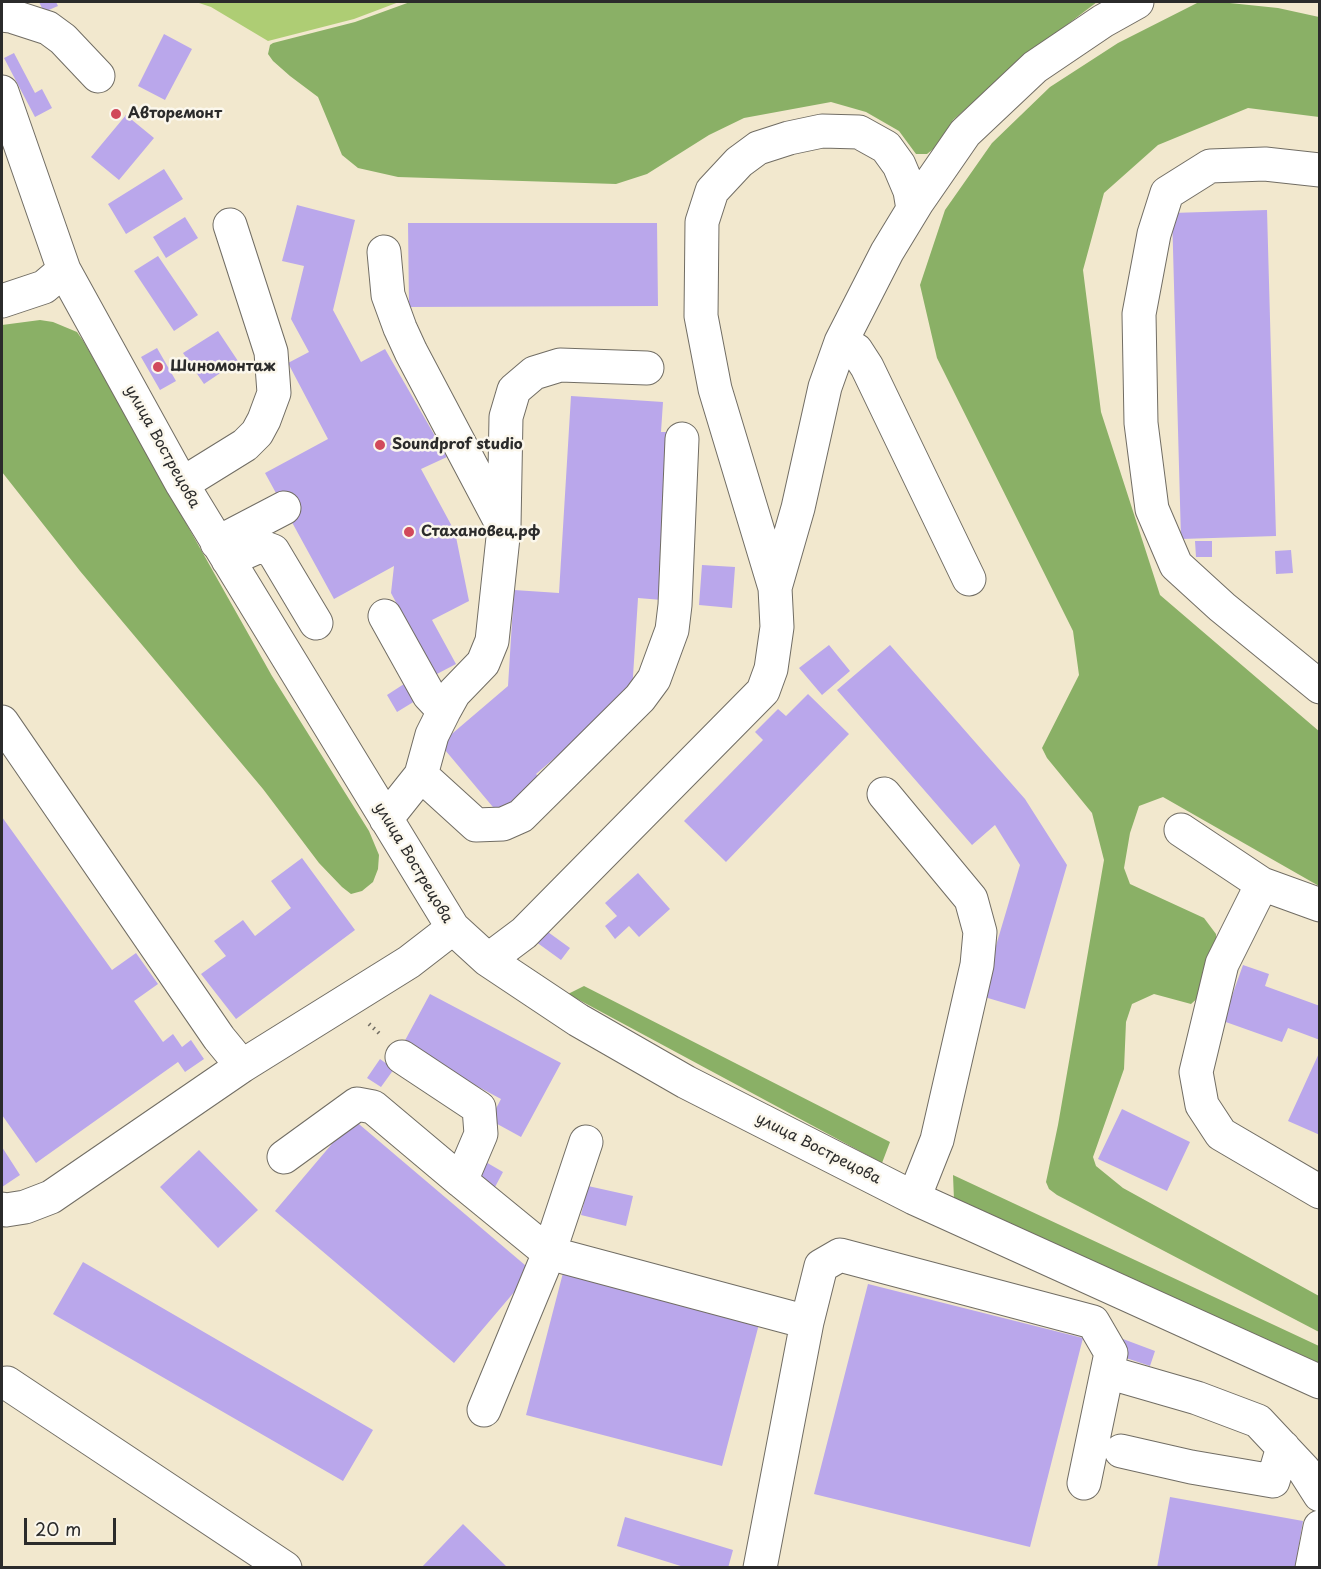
<!DOCTYPE html>
<meta charset="utf-8">
<style>
body{margin:0}
#map{position:relative;width:1321px;height:1569px;overflow:hidden;background:#f2e8ce;font-family:"Playpen Sans",sans-serif}
canvas{display:block}
.frame{position:absolute;inset:0;border:3px solid #2b2b2b;pointer-events:none}
.scale{position:absolute;left:24px;top:1518px;width:92px;height:27px;box-sizing:border-box;border:3px solid #2b2b2b;border-top:0;padding-left:8px;font-size:18px;line-height:21px;white-space:nowrap;color:#2b2b2b;-webkit-text-stroke:4px #fbf7ec;paint-order:stroke}
</style>
<div id="map">
<canvas width="1321" height="1569"></canvas>
<div class="frame"></div>
<div class="scale">20 m</div>
</div>
<script>
const ctx = document.querySelector('canvas').getContext('2d');
ctx.lineJoin = 'round';
function fillPath(path, color) { ctx.fillStyle = color; ctx.fill(path, 'evenodd'); }
const poly = rows => new Path2D(rows.map(r => 'M' + r).join(''));
function trace(path, color, width, dash) { ctx.strokeStyle = color; ctx.lineWidth = width; ctx.lineCap = dash ? 'butt' : 'round'; ctx.setLineDash(dash || []); ctx.stroke(path); }
function label(font, color, halo, rows, align = 'center') {
  ctx.font = font + ' "Playpen Sans",sans-serif'; ctx.lineWidth = 5; ctx.setLineDash([]); ctx.textBaseline = 'middle'; ctx.strokeStyle = halo; ctx.fillStyle = color; for (const [text, x, y, turn = 0] of rows) {
    ctx.save(); ctx.translate(x, y); ctx.rotate((+turn || 0) * Math.PI / 180); ctx.textAlign = isNaN(turn) ? turn : align; if (halo) ctx.strokeText(text, 0, 0); ctx.fillText(text, 0, 0); ctx.restore();
  }
}
fillPath(poly([
 [196,2,399,2,354,19,268,41,211,7]
]), '#aecd74');
fillPath(poly([
 [410,2,1097,2,1027,55,953,120,937,146,927,154,916,154,899,131,866,112,831,102,744,118,709,135,647,174,616,184,398,177,358,168,342,155,318,97,290,76,273,61,268,54,270,45,273,43,355,22],
 [1199,2,1220,2,1278,8,1319,17,1319,117,1248,108,1158,145,1104,193,1083,270,1101,412,1160,595,1320,732,1319,886,1163,797,1139,806,1130,833,1124,868,1130,884,1204,918,1216,934,1216,960,1200,996,1191,1004,1154,994,1132,1004,1126,1022,1124,1069,1093,1157,1096,1166,1123,1188,1319,1296,1319,1332,1057,1195,1049,1189,1046,1182,1058,1125,1104,860,1092,813,1047,758,1042,748,1079,675,1073,631,937,358,920,285,945,210,992,143,1050,87,1118,43],
 [40,320,53,322,77,332,84,342,272,676,369,831,379,855,378,869,373,882,362,891,351,894,342,887,319,863,263,789,80,571,2,472,2,325],
 [584,986,890,1142,882,1163,568,994],
 [953,1175,1319,1346,1319,1363,954,1200]
]), '#8ab066');
fillPath(poly([
 [39,2,56,2,58,6,44,12],
 [164,34,192,49,165,100,138,86],
 [14,53,35,93,42,89,52,108,35,117,4,58],
 [126,115,154,138,119,180,91,157],
 [164,169,183,199,126,234,108,204],
 [297,205,355,220,333,310,361,362,385,349,447,457,421,469,455,532,469,601,432,620,456,664,435,675,391,593,394,566,334,599,265,473,328,439,288,363,309,352,291,319,304,266,282,261],
 [1267,210,1276,536,1181,539,1172,213],
 [185,217,198,238,166,258,153,237],
 [408,223,657,223,658,306,409,307],
 [158,256,198,315,174,331,134,271],
 [218,331,238,361,204,384,183,353],
 [157,348,176,381,160,390,141,357],
 [571,396,663,402,661,432,673,432,662,600,638,598,632,692,536,774,545,784,503,819,440,744,508,686,514,590,559,593],
 [1195,541,1212,541,1212,557,1196,557],
 [1291,550,1293,573,1276,574,1275,551],
 [702,565,735,567,732,608,699,605],
 [829,645,850,671,822,695,799,668],
 [890,645,1025,799,1067,865,1025,1009,981,996,1020,865,995,825,972,845,837,690],
 [404,684,415,701,397,712,387,695],
 [808,694,849,734,726,862,684,821,763,740,755,732,778,709,786,716],
 [2,817,112,970,136,953,158,984,134,1001,163,1042,173,1034,182,1047,191,1040,204,1059,185,1072,178,1062,36,1163,2,1115],
 [302,858,355,930,236,1019,201,974,226,956,214,941,243,920,255,936,291,908,271,881],
 [638,873,670,909,639,937,629,926,615,939,605,926,617,916,605,903],
 [541,927,570,948,561,960,532,939],
 [1243,965,1269,974,1265,986,1320,1006,1320,1040,1288,1028,1282,1042,1223,1021],
 [430,994,561,1063,521,1137,490,1120,501,1099,402,1046],
 [1320,1051,1320,1135,1288,1121],
 [380,1059,394,1069,381,1087,367,1078],
 [1122,1109,1190,1142,1167,1191,1098,1159],
 [353,1119,532,1271,454,1363,275,1211],
 [2,1147,20,1175,2,1187],
 [199,1150,258,1210,218,1248,160,1187],
 [484,1161,503,1172,495,1187,475,1176],
 [588,1186,633,1196,626,1226,581,1215],
 [83,1262,373,1430,343,1481,53,1314],
 [563,1273,759,1324,722,1466,526,1415],
 [868,1284,1083,1338,1030,1547,814,1494],
 [1123,1339,1155,1351,1150,1366,1117,1355],
 [1170,1497,1303,1521,1295,1568,1157,1568],
 [625,1517,733,1550,728,1568,687,1568,617,1546],
 [463,1524,508,1568,421,1568]
]), '#baa7eb');
const minor = poly([
 [2,15,11,16,48,28,63,39,98,76],
 [2,92,64,270,182,484,453,928,488,960,578,1020,686,1082,914,1198,1320,1382],
 [1320,170,1265,164,1210,166,1167,193,1154,234,1139,314,1141,423,1152,509,1176,565,1222,607,1320,687],
 [384,252,388,295,400,328,411,352,504,528,492,641,483,663,454,693,444,711,432,735,421,775,386,819],
 [2,301,44,287,64,270],
 [841,342,856,350,867,367,969,579],
 [182,484,245,445,257,433,264,420,274,393,271,352,230,225],
 [504,526,506,417,514,390,534,373,560,365,647,368],
 [217,543,284,508],
 [228,560,260,546,273,551,316,623],
 [775,588,715,389,701,316,702,222,712,191,739,162,758,148,789,138,822,131,859,132,886,147,899,165,910,191,913,209],
 [385,616,429,695,444,711],
 [2,722,219,1038,242,1066],
 [421,775,476,825,503,824,521,816,640,698,654,679,672,630,675,605,682,439],
 [884,794,971,899,980,932,977,965,937,1140,914,1198],
 [1181,830,1262,884,1222,964,1196,1072,1202,1105,1221,1134,1320,1192],
 [1262,884,1320,905],
 [488,960,524,933,763,691,771,669,777,627,775,588,798,508,825,387,841,342,887,252,918,201,965,133,1035,67,1103,21,1137,2],
 [402,1057,479,1108,481,1134,461,1181,549,1253,807,1322,760,1568],
 [284,1157,357,1104,373,1107,461,1181],
 [2,1209,6,1210,25,1207,51,1197,242,1066,409,962,453,928],
 [807,1322,821,1266,840,1255,1093,1322,1111,1353,1084,1483],
 [1107,1372,1197,1398,1258,1421,1304,1470,1320,1495],
 [7,1383,285,1568],
 [484,1410,549,1253,586,1142],
 [1121,1451,1191,1467,1273,1481,1283,1447],
 [1312,1568,1320,1527]
]);
trace(minor, '#716d64', 35);
trace(poly([
 [369,1024,381,1035]
]), '#716d64', 4, [1.5, 4.5]);
trace(minor, '#fff', 33);
for (const [x, y, r, color] of [
 [116,114,6,"#d1495b"],
 [158,367,6,"#d1495b"],
 [380,445,6,"#d1495b"],
 [409,532,6,"#d1495b"]
]) { const dot = new Path2D(); dot.arc(x, y, r, 0, 2 * Math.PI); ctx.fillStyle = color; ctx.fill(dot); trace(dot, '#fbf7ec', 2); }
label('bold 15px', '#2b2b2b', '#fbf7ec', [
 ["Авторемонт",128,114],
 ["Шиномонтаж",170,367],
 ["Soundprof studio",392,445],
 ["Стахановец.рф",421,532]
], 'left');
label('15px', '#2b2b2b', '#fbf7ec', [
 ["улица Вострецова",162,447,61],
 ["улица Вострецова",413,863,59],
 ["улица Вострецова",818,1149,27]
]);
</script>
